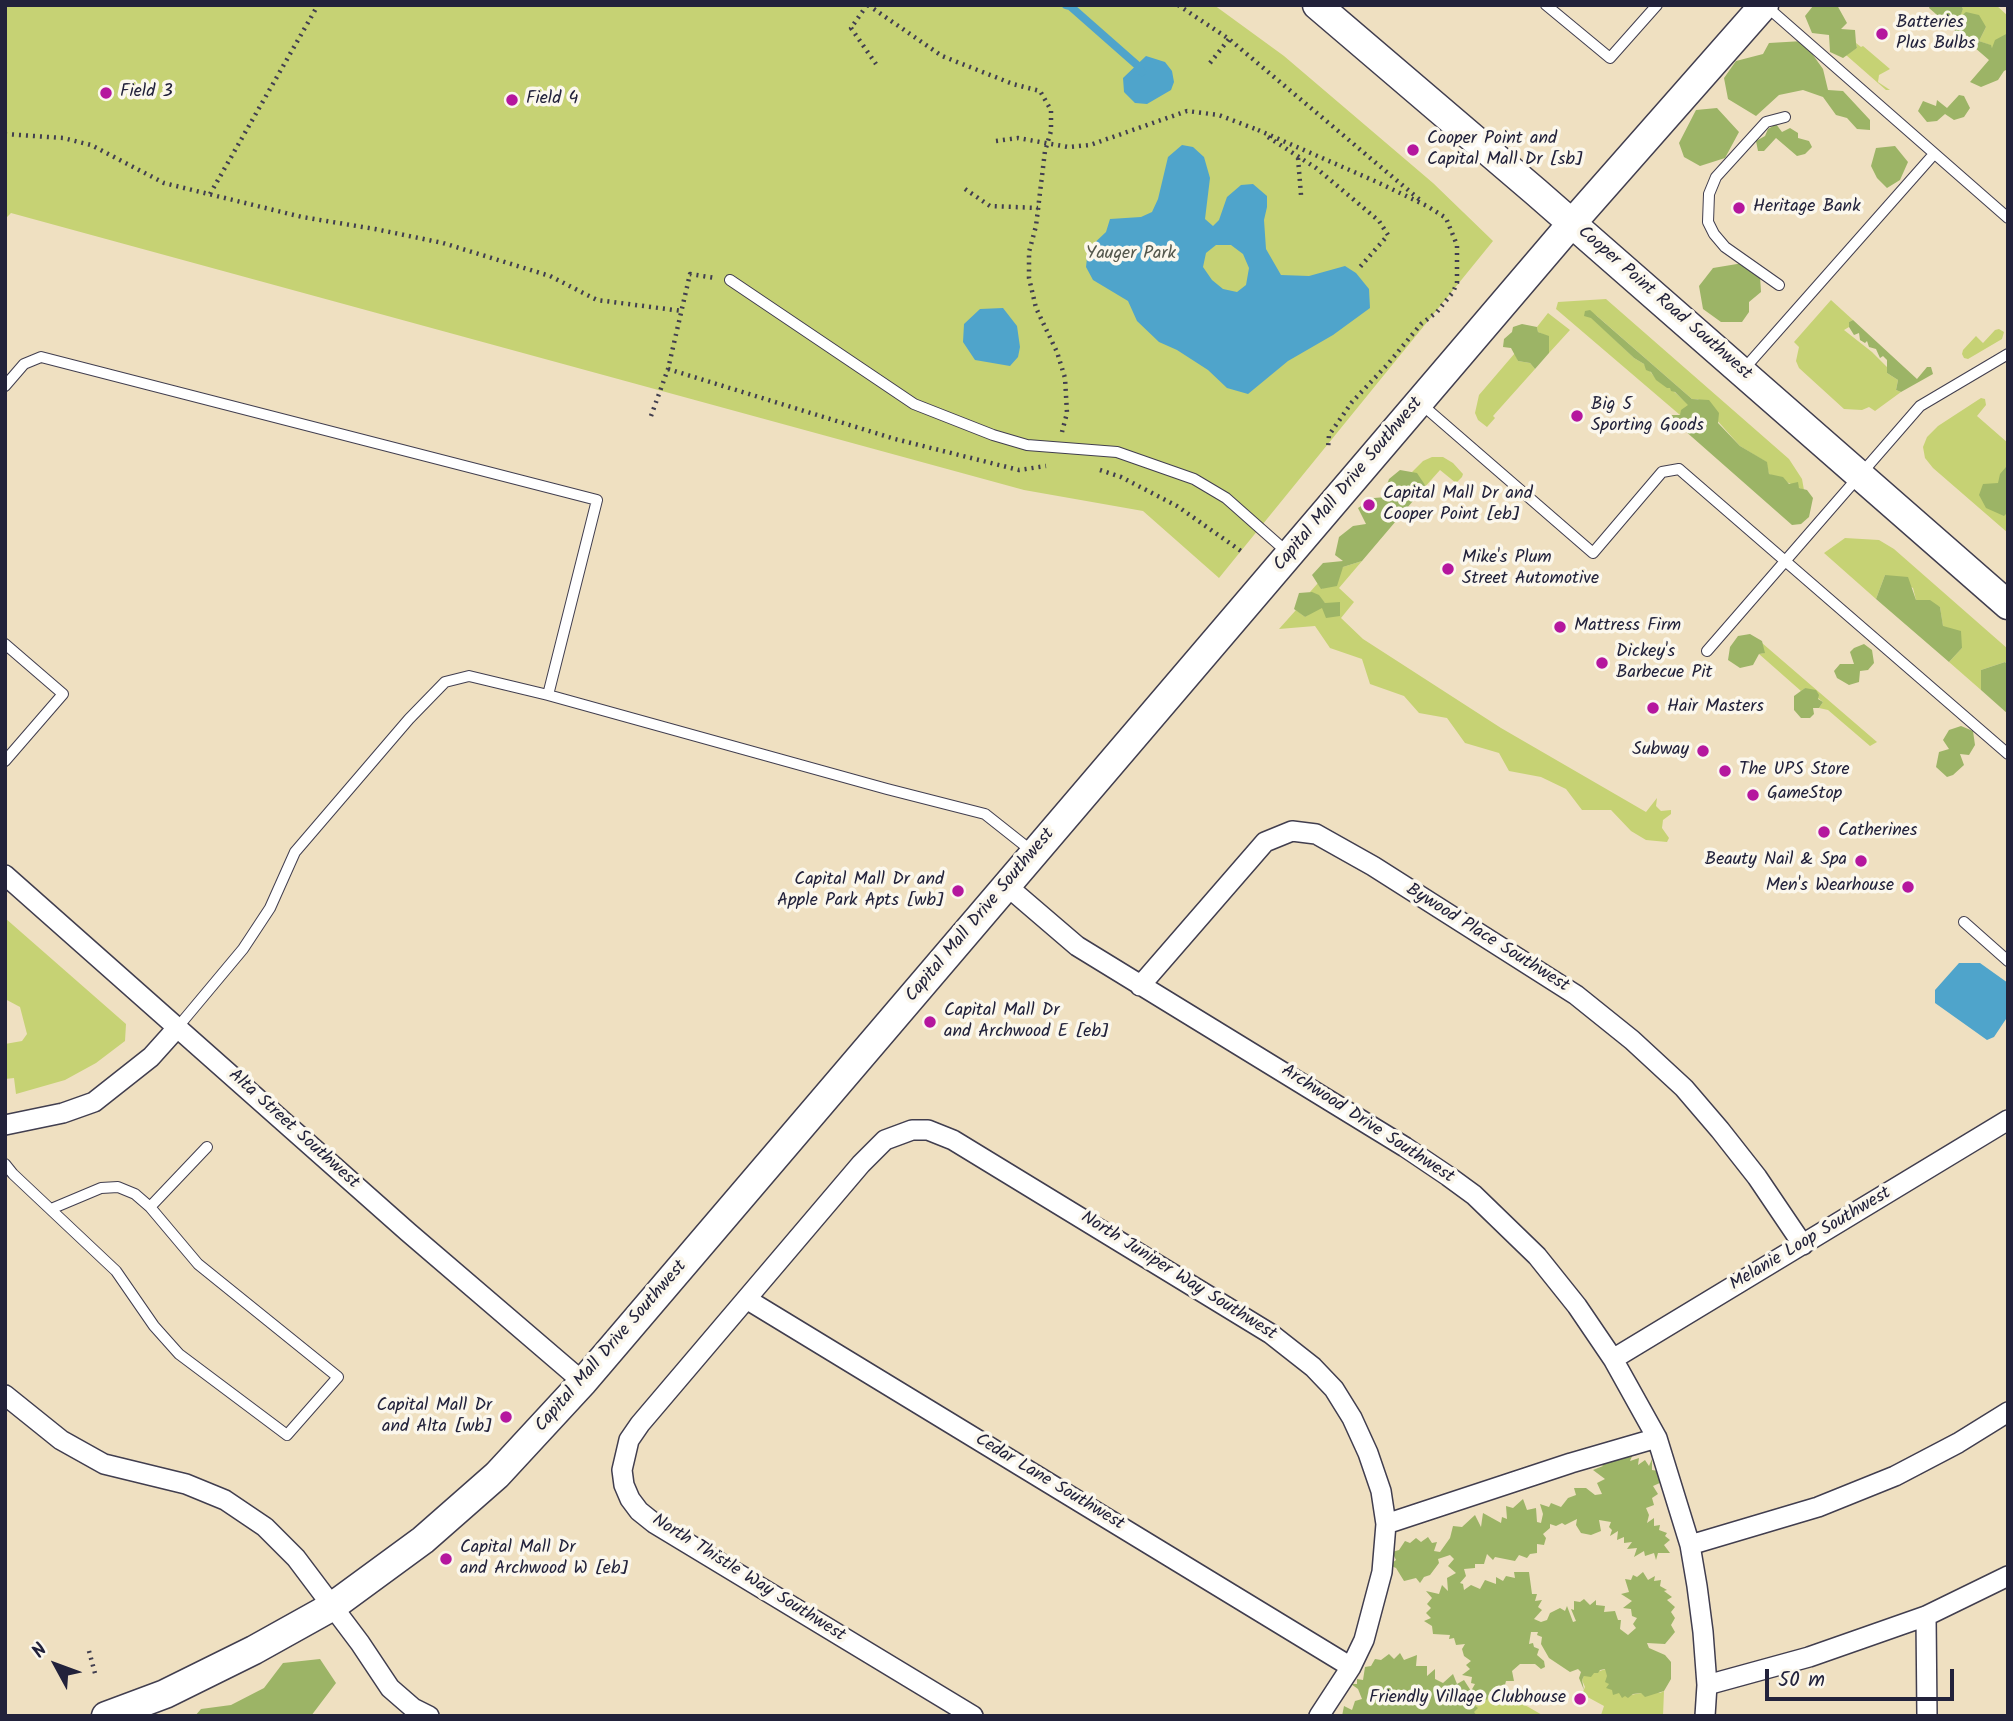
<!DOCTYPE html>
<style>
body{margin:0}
#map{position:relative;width:2013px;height:1721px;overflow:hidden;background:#efe0c1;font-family:Kalam,sans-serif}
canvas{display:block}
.frame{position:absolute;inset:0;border:7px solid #22223b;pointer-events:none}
.north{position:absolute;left:21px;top:1630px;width:70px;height:70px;-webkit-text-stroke:5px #fbf7ec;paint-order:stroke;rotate:311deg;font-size:19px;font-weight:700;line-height:28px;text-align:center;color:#22223b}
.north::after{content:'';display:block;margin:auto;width:24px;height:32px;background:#22223b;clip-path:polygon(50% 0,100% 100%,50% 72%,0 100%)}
.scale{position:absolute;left:1765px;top:1669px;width:189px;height:32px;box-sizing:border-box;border:4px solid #22223b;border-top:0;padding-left:9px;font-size:21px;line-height:24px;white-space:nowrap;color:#22223b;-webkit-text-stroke:5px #fbf7ec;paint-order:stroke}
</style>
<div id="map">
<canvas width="2013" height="1721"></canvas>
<div class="frame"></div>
<div class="north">N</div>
<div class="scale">50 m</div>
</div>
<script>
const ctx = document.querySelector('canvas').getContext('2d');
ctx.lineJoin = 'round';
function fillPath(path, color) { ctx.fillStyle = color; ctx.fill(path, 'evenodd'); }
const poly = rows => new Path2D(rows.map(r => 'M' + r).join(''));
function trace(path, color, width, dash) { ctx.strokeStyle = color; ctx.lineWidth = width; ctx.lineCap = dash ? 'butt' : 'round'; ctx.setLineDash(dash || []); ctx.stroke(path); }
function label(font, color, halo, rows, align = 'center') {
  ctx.font = font + ' Kalam,sans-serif'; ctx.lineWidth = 7; ctx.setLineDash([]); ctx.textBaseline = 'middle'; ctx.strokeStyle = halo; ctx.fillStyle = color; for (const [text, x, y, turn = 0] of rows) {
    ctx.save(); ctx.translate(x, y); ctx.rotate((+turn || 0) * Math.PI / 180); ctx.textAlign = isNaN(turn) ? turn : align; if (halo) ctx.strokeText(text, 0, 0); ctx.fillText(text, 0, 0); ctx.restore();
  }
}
fillPath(poly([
 [5,5,1214,5,1284,56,1433,183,1493,241,1219,578,1143,511,1024,490,11,213,5,219],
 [1961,5,1996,5,2008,16,2008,33,1993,49,1990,45,1979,41,1986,27,1959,18,1963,9],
 [1856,43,1861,47,1863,46,1890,69,1879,75,1878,82,1890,90,1886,90,1846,55,1857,48],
 [1606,299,1789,459,1802,479,1804,490,1769,474,1766,462,1740,446,1698,399,1692,399,1597,316,1592,313,1591,317,1634,358,1644,364,1657,380,1670,388,1689,405,1680,415,1556,309,1558,302],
 [1831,300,1853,320,1849,322,1849,327,1844,330,1872,352,1887,367,1887,373,1898,380,1896,390,1901,392,1875,411,1869,407,1862,410,1844,409,1799,368,1796,361,1799,347,1794,342],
 [1548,313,1570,330,1549,353,1549,337,1538,332,1537,327],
 [1999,329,2004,332,2002,339,1968,359,1964,358,1962,354,1963,350,1976,336,1983,343,1995,330],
 [1515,353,1518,361,1530,363,1535,369,1493,416,1495,418,1487,427,1478,420,1475,413,1479,395],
 [1981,398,1985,399,1986,405,1977,416,2008,443,2004,515,2008,512,2008,533,1933,468,1925,458,1923,447,1927,437,1938,426],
 [1432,457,1443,457,1453,463,1463,474,1462,477,1456,483,1440,470,1424,488,1425,485,1412,472,1423,461],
 [1845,538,1879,540,1894,549,2008,649,2008,665,2005,662,1981,670,1981,690,1949,662,1962,648,1943,627,1940,607,1916,600,1913,588,1885,575,1876,599,1824,553],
 [1362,561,1339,588,1354,602,1341,618,1363,639,1501,728,1646,812,1657,798,1656,806,1661,811,1671,810,1671,814,1663,820,1662,828,1669,838,1667,842,1646,840,1631,831,1611,810,1582,810,1566,789,1541,777,1509,771,1499,753,1465,743,1447,718,1419,713,1404,696,1370,684,1362,659,1330,648,1315,626,1279,629,1296,610,1305,617,1325,603,1310,592,1318,583,1322,589,1343,567],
 [1762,643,1877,742,1870,746,1828,710,1819,708,1823,702,1805,688,1801,691,1759,654,1764,653],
 [5,918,126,1024,125,1041,96,1063,65,1080,16,1094,14,1078,5,1079,5,1044,22,1041,27,1034,20,1007,5,999],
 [1606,1669,1609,1684,1625,1696,1641,1693,1648,1695,1657,1692,1660,1693,1664,1691,1663,1716,1601,1715,1604,1706,1582,1694,1585,1687,1582,1680,1584,1676],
 [1497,1689,1544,1716,1477,1716,1473,1712,1473,1699,1479,1691,1487,1699,1490,1691]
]), '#c6d274');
fillPath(poly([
 [1837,5,1847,23,1841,29,1855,30,1856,43,1857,48,1843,58,1830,52,1829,35,1812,33,1805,16,1813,6],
 [1930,5,1961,5,1963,9,1960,17,1966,12,1979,15,1986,27,1979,41,1991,45,1992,48,1995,40,2008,33,2008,69,2004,71,1998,80,1981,87,1970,82,1989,60,1929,8],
 [1803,41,1823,69,1828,90,1843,91,1870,120,1870,130,1857,129,1847,118,1836,115,1823,97,1803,90,1779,95,1756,116,1728,99,1724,78,1736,61,1763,54,1769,43],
 [1959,95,1964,96,1970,108,1964,117,1954,120,1945,114,1937,121,1927,122,1918,111,1923,101,1936,106,1937,100,1947,108],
 [1717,108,1739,132,1725,158,1700,166,1684,157,1679,143,1696,110],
 [1776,124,1782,132,1790,128,1798,133,1798,138,1809,141,1812,147,1805,154,1797,156,1776,138,1764,151,1758,151,1756,141,1765,136,1768,129],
 [1895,146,1908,162,1900,180,1887,188,1877,178,1871,166,1876,148],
 [1743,263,1760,276,1761,292,1749,302,1749,312,1742,322,1721,322,1703,309,1699,286,1713,268],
 [1590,310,1692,399,1709,400,1719,413,1718,423,1740,446,1767,462,1769,474,1783,477,1789,484,1798,482,1799,488,1807,490,1813,498,1809,517,1801,524,1792,525,1667,415,1680,415,1681,410,1688,405,1675,392,1671,391,1670,388,1667,388,1656,380,1651,372,1646,370,1644,364,1634,358,1591,318,1584,316,1585,311],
 [1853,320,1917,379,1927,367,1931,367,1933,374,1901,392,1896,390,1898,380,1887,373,1887,360,1883,356,1880,358,1876,349,1869,347,1867,341,1865,343,1860,340,1859,333,1854,335,1849,327,1849,322],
 [1522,324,1537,327,1538,332,1549,336,1549,353,1535,369,1530,363,1518,361,1511,348,1503,347,1504,339,1512,332,1513,327],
 [2006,467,2008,512,2004,516,1986,508,1979,495,1983,484,1998,483,2000,474],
 [1400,470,1417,473,1425,485,1424,488,1362,561,1343,567,1337,586,1321,589,1312,575,1323,563,1343,561,1335,555,1339,537,1353,526,1366,524,1358,508,1374,498,1386,497,1384,493,1389,479],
 [1885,575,1908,577,1916,600,1930,600,1940,607,1943,626,1961,631,1962,648,1949,662,1876,599],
 [1312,592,1319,595,1325,603,1340,602,1340,616,1326,618,1322,608,1305,617,1294,609,1299,593],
 [1750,634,1762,641,1765,653,1759,654,1753,665,1740,668,1728,660,1730,647,1738,636],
 [1864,644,1872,650,1874,663,1868,670,1860,671,1859,682,1849,685,1837,678,1834,671,1840,664,1854,664,1850,652,1854,648],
 [2005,662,2008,665,2008,714,1981,690,1981,670],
 [1805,688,1816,690,1819,695,1818,699,1823,702,1819,708,1813,708,1814,714,1810,718,1801,718,1794,710,1794,696],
 [1961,726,1973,731,1975,745,1969,755,1960,754,1964,765,1953,775,1947,777,1936,767,1939,752,1949,749,1943,740,1949,730],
 [1634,1452,1630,1461,1639,1458,1638,1465,1645,1460,1649,1466,1652,1459,1652,1470,1664,1472,1659,1480,1662,1482,1653,1486,1658,1494,1652,1498,1654,1505,1646,1508,1649,1515,1647,1523,1654,1518,1654,1526,1660,1525,1659,1530,1667,1533,1665,1536,1670,1540,1664,1545,1670,1553,1658,1553,1656,1560,1654,1553,1645,1556,1644,1551,1634,1557,1637,1548,1627,1549,1632,1542,1624,1543,1624,1537,1617,1540,1618,1531,1610,1536,1612,1530,1609,1527,1611,1522,1599,1520,1601,1531,1591,1535,1581,1533,1576,1525,1577,1519,1565,1525,1562,1523,1556,1526,1550,1524,1550,1528,1543,1534,1546,1538,1544,1545,1537,1544,1537,1553,1530,1554,1527,1558,1519,1555,1515,1561,1495,1557,1493,1560,1487,1554,1484,1564,1475,1564,1475,1568,1464,1569,1466,1576,1460,1583,1463,1584,1464,1590,1471,1585,1480,1589,1485,1580,1496,1584,1496,1577,1503,1581,1506,1576,1515,1578,1514,1572,1529,1572,1532,1594,1537,1594,1535,1601,1542,1600,1538,1607,1542,1610,1534,1619,1541,1622,1547,1620,1550,1613,1560,1608,1565,1611,1567,1606,1573,1622,1576,1621,1571,1609,1574,1610,1574,1601,1580,1602,1584,1599,1590,1605,1596,1600,1596,1605,1605,1606,1604,1612,1615,1611,1618,1620,1621,1620,1620,1629,1628,1635,1636,1628,1633,1624,1637,1618,1632,1616,1631,1609,1623,1608,1632,1601,1621,1594,1629,1592,1625,1579,1631,1580,1633,1575,1637,1577,1643,1572,1648,1580,1655,1576,1654,1581,1661,1580,1660,1586,1667,1590,1664,1591,1672,1597,1667,1600,1675,1607,1671,1612,1675,1618,1671,1625,1675,1632,1665,1644,1647,1643,1649,1648,1665,1655,1671,1662,1671,1679,1664,1691,1645,1697,1641,1693,1633,1694,1628,1698,1625,1696,1622,1698,1619,1693,1613,1695,1612,1690,1606,1688,1609,1684,1605,1682,1607,1676,1605,1669,1600,1670,1598,1673,1594,1673,1591,1677,1584,1676,1582,1680,1584,1690,1579,1678,1581,1672,1578,1669,1570,1672,1549,1658,1541,1644,1542,1637,1537,1635,1538,1632,1531,1632,1529,1644,1533,1643,1534,1647,1539,1649,1537,1655,1544,1661,1545,1667,1541,1669,1535,1664,1520,1664,1512,1671,1514,1681,1506,1681,1505,1685,1499,1686,1505,1691,1497,1689,1494,1692,1490,1691,1487,1700,1478,1691,1474,1699,1478,1700,1474,1705,1478,1708,1474,1712,1477,1716,1342,1716,1344,1706,1352,1710,1355,1701,1362,1699,1358,1689,1351,1684,1357,1684,1357,1679,1363,1680,1365,1667,1371,1666,1375,1659,1381,1660,1389,1654,1394,1659,1400,1653,1404,1660,1417,1655,1416,1666,1427,1666,1427,1676,1435,1669,1435,1679,1443,1683,1453,1674,1457,1684,1464,1680,1471,1691,1475,1684,1471,1683,1472,1677,1462,1675,1470,1669,1466,1665,1471,1661,1464,1656,1462,1649,1465,1644,1456,1645,1454,1638,1449,1639,1450,1635,1433,1634,1432,1626,1424,1621,1431,1618,1426,1613,1431,1608,1427,1604,1432,1598,1426,1591,1439,1594,1442,1585,1448,1591,1447,1578,1456,1573,1448,1566,1454,1559,1450,1555,1438,1559,1439,1563,1430,1575,1424,1577,1420,1583,1416,1578,1404,1581,1396,1568,1389,1565,1396,1560,1392,1552,1399,1550,1405,1541,1410,1543,1416,1538,1421,1542,1428,1537,1432,1543,1437,1542,1434,1551,1440,1552,1450,1538,1453,1526,1462,1527,1475,1515,1481,1527,1483,1513,1501,1523,1502,1517,1507,1519,1506,1506,1513,1508,1523,1499,1527,1510,1536,1508,1537,1522,1541,1523,1543,1514,1540,1504,1549,1507,1551,1503,1561,1507,1568,1498,1576,1495,1574,1488,1586,1488,1595,1495,1602,1494,1597,1483,1605,1479,1593,1470,1603,1466,1597,1460],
 [320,1659,336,1683,311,1716,195,1716,201,1709,231,1705,264,1688,283,1663]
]), '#9cb466');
fillPath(poly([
 [1146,56,1165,62,1172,71,1174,82,1171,90,1147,104,1135,103,1124,92,1123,78],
 [1182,145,1193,147,1204,157,1210,178,1205,219,1213,226,1219,220,1227,197,1241,185,1253,184,1267,196,1267,207,1264,220,1266,249,1281,275,1309,276,1345,266,1356,273,1369,289,1370,308,1333,335,1288,361,1248,394,1227,388,1208,370,1177,350,1159,342,1137,321,1128,301,1093,280,1086,267,1088,249,1106,232,1110,219,1141,217,1152,212,1158,199,1168,157],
 [1216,245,1231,245,1243,254,1249,268,1246,285,1237,292,1223,289,1212,280,1203,267,1206,253],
 [1003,308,1017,326,1020,347,1018,357,1010,366,975,360,963,342,964,324,980,309],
 [1959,963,1980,963,2008,983,2008,1016,1994,1037,1987,1040,1935,1003,1935,990]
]), '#4fa4cb');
trace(poly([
 [1066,5,1070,6,1137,65,1142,72]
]), '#4fa4cb', 8);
const lane = poly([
 [1546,5,1610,58,1657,5],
 [1766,6,2008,218],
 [730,280,914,404,993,435,1027,445,1117,452,1194,479,1226,498,1287,552],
 [1779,285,1725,247,1714,234,1708,222,1709,194,1716,177,1766,122,1785,117],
 [1744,369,1934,154],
 [5,386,24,364,41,357,597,500,548,695],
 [1420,403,1593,553,1662,472,1679,469,2008,754],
 [5,644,63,694,5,761],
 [1707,651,1920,406,2008,354],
 [1964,922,2008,961],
 [177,1028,243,949,270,908,295,852,409,719,445,682,469,676,548,695,887,789,985,814,1033,852],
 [5,1164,13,1174,116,1271,154,1326,179,1354,287,1435,338,1377,198,1264,150,1207,135,1194,118,1187,101,1188,51,1209],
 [150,1207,207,1147]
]);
const street = poly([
 [5,875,408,1232,583,1382],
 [1007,886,1077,946,1405,1147,1448,1176,1474,1195,1537,1256,1577,1306,1613,1359,1657,1438,1690,1545,1697,1586,1703,1632,1707,1685,1705,1716],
 [1140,986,1265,842,1292,831,1316,834,1373,866,1576,995,1632,1040,1684,1088,1720,1130,1757,1177,1803,1245],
 [5,1125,63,1113,94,1102,151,1057,177,1028],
 [748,1300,1351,1667],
 [1613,1359,2008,1120],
 [5,1395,61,1440,104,1464,186,1484,225,1500,265,1527,296,1558,360,1643,390,1688,413,1708,429,1716],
 [1386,1524,1571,1463,1657,1438],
 [1690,1545,1818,1507,1895,1476,1958,1443,2008,1412],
 [1926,1616,1927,1716],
 [1707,1685,1809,1657,1869,1636,1926,1616,2008,1576],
 [973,1716,654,1523,639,1511,630,1499,624,1485,622,1470,629,1440,640,1424,861,1164,885,1140,912,1130,928,1130,953,1140,1271,1334,1313,1367,1334,1389,1352,1418,1368,1453,1381,1491,1386,1524,1382,1572,1364,1640,1351,1667,1319,1716]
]);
const secondary = poly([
 [1317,5,1536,192,2008,605],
 [106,1716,165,1694,254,1650,333,1606,423,1540,497,1475,583,1382,1572,223,1764,5]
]);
trace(lane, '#413e4f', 12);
trace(street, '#413e4f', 22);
trace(secondary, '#413e4f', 31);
trace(poly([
 [867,5,851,28,876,64],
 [868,5,942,56,1013,84,1040,91,1051,110,1051,131,1045,151,1036,226,1029,252,1029,278,1036,308,1057,352,1065,378,1067,413,1062,432],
 [1178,5,1229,39,1420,200],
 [1210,63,1229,39],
 [1258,130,1377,182,1427,206,1446,218,1457,245,1457,283,1453,292,1437,312,1421,324,1387,365,1352,402,1329,435,1328,449],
 [5,134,63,138,91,145,164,183,302,217,375,229,443,243,550,276,597,300,682,311],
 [1268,137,1316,168,1379,221,1388,235,1360,267],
 [996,141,1018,138,1068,147,1090,145,1187,111,1219,115,1258,130],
 [1298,158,1301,195],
 [965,189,990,206,1038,208],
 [210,194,318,5],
 [668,369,895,439,1019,470,1046,466],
 [651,416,668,369,690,274,715,278],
 [1100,470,1121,477,1177,506,1241,551],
 [89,1651,96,1677]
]), '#413e4f', 4.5, [2, 5]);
trace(lane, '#fff', 10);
trace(street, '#fff', 19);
trace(secondary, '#fff', 28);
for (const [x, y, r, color] of [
 [1882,34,7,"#b5179e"],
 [106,93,7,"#b5179e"],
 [512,100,7,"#b5179e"],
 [1413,150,7,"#b5179e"],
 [1739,208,7,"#b5179e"],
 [1577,416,7,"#b5179e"],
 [1369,505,7,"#b5179e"],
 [1448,569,7,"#b5179e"],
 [1560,627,7,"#b5179e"],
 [1602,663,7,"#b5179e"],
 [1653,708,7,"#b5179e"],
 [1703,751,7,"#b5179e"],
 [1725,771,7,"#b5179e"],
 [1753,795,7,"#b5179e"],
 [1824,832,7,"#b5179e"],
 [1861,861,7,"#b5179e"],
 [1908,887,7,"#b5179e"],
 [958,891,7,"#b5179e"],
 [930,1022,7,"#b5179e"],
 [506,1417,7,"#b5179e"],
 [446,1559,7,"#b5179e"],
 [1580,1699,7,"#b5179e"]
]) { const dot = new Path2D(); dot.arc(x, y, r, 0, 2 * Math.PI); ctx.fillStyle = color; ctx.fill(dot); trace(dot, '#fbf7ec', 2.5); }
label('18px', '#22223b', '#fbf7ec', [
 ["Batteries",1896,24],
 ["Plus Bulbs",1896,45],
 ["Field 3",120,93],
 ["Field 4",526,100],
 ["Cooper Point and",1427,140],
 ["Capital Mall Dr [sb]",1427,161],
 ["Heritage Bank",1753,208],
 ["Big 5",1591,406],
 ["Sporting Goods",1591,427],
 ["Capital Mall Dr and",1383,495],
 ["Cooper Point [eb]",1383,516],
 ["Mike's Plum",1462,559],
 ["Street Automotive",1462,580],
 ["Mattress Firm",1574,627],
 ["Dickey's",1616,653],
 ["Barbecue Pit",1616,674],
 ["Hair Masters",1667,708],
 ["Subway",1689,751,"right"],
 ["The UPS Store",1739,771],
 ["GameStop",1767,795],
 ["Catherines",1838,832],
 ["Beauty Nail & Spa",1847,861,"right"],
 ["Capital Mall Dr and",944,881,"right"],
 ["Apple Park Apts [wb]",944,902,"right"],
 ["Men's Wearhouse",1894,887,"right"],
 ["Capital Mall Dr",944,1012],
 ["and Archwood E [eb]",944,1033],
 ["Capital Mall Dr",492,1407,"right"],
 ["and Alta [wb]",492,1428,"right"],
 ["Capital Mall Dr",460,1549],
 ["and Archwood W [eb]",460,1570],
 ["Friendly Village Clubhouse",1566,1699,"right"]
], 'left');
label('18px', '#53574c', '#fbf7ec', [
 ["Yauger Park",1131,255]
]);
label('18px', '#22223b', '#fbf7ec', [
 ["Cooper Point Road Southwest",1664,304,41],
 ["Capital Mall Drive Southwest",1349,485,-50],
 ["Capital Mall Drive Southwest",981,916,-50],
 ["Bywood Place Southwest",1487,939,32],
 ["Archwood Drive Southwest",1367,1125,33],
 ["Alta Street Southwest",293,1130,42],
 ["Melanie Loop Southwest",1811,1240,-31],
 ["North Juniper Way Southwest",1178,1277,32],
 ["Capital Mall Drive Southwest",612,1347,-49],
 ["Cedar Lane Southwest",1049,1483,31],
 ["North Thistle Way Southwest",748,1579,32]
]);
</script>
